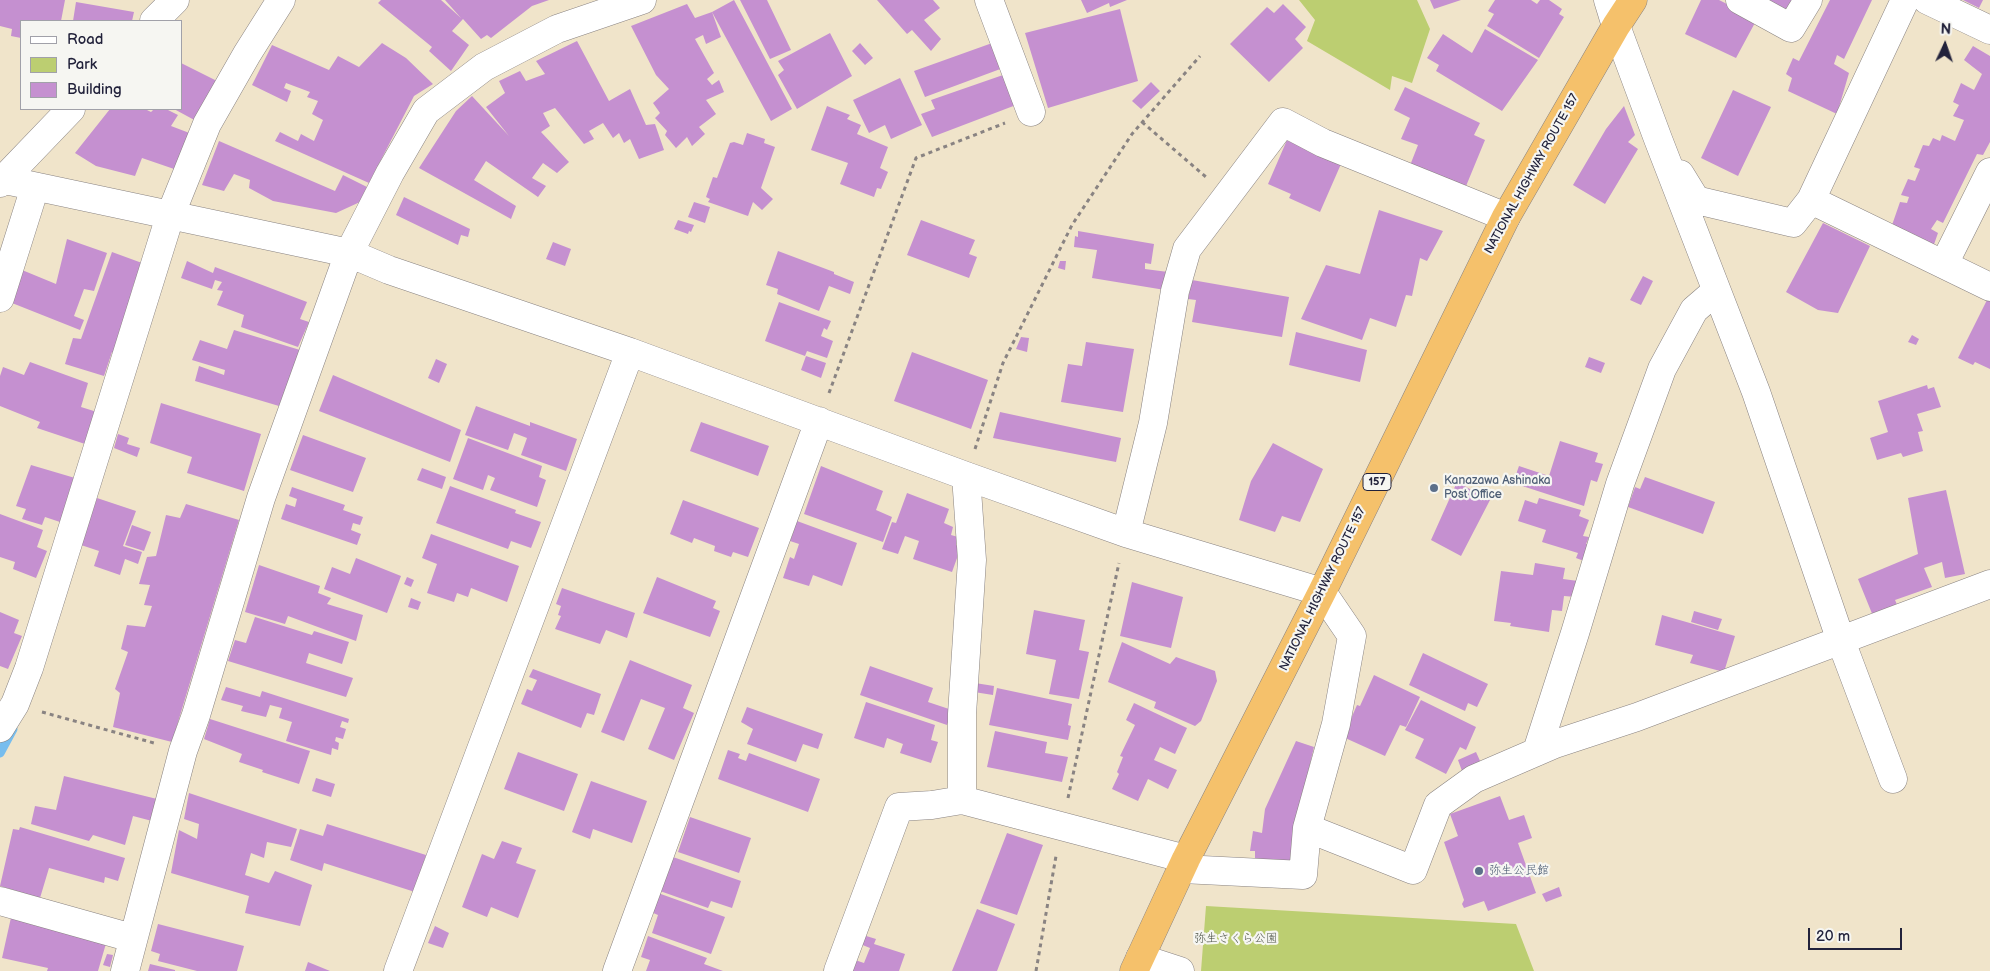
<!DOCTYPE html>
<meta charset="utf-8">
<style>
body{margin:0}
#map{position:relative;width:1990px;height:971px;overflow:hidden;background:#f0e4ca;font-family:"Balsamiq Sans",sans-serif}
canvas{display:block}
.legend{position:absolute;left:20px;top:20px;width:162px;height:90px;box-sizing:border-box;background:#f6f6f2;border:1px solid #a1a1a9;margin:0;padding:6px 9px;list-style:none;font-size:15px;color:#22223b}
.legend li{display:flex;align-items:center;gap:10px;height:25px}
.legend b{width:25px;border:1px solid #a1a1a9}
.north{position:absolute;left:1920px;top:20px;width:50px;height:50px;-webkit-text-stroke:4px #f6f6f2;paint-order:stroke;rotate:3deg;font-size:14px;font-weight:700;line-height:20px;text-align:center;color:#22223b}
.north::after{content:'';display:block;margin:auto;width:18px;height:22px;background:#22223b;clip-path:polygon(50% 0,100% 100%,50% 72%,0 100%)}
.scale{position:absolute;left:1808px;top:928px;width:94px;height:22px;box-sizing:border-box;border:2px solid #22223b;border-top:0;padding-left:6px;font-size:15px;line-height:18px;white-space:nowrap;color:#22223b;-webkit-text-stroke:4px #f6f6f2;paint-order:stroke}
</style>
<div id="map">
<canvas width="1990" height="971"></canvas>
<ul class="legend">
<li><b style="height:6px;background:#fff"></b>Road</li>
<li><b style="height:14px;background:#bcce71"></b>Park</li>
<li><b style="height:14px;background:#c590d0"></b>Building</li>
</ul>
<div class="north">N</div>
<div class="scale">20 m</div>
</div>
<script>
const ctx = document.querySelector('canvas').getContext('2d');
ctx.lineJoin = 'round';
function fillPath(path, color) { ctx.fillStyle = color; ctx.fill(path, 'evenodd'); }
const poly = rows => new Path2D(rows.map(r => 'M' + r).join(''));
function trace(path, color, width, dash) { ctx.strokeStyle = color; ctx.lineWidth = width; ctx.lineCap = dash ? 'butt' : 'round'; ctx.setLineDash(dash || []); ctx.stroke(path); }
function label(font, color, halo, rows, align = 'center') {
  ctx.font = font + ' "Balsamiq Sans","Klee One",sans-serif'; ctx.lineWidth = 4.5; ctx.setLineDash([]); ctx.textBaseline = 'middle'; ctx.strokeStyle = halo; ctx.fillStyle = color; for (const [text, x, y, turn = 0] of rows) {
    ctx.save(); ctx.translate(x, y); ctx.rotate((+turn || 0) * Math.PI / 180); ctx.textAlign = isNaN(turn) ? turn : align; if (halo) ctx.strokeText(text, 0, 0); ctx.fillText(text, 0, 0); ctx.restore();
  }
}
fillPath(poly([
 [1299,0,1417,0,1430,29,1412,83,1392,76,1390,90,1307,41,1315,20],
 [1206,906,1516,924,1534,971,1201,971]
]), '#bcce71');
trace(poly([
 [0,753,13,729]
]), '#77bdee', 9);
fillPath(poly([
 [0,0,65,0,61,21,21,21,21,38,11,36,12,29,0,26],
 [381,0,441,0,461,18,445,0,549,0,532,6,491,38,487,35,481,39,463,19,452,31,469,45,451,71,429,51,432,47,378,3],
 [734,0,792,109,771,121,712,12],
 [740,0,767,0,791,50,770,59],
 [877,0,933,0,940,8,924,20,941,39,931,51,912,30,907,34],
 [1081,0,1127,0,1110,7,1109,3,1087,13],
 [1430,0,1461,0,1434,9],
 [1495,0,1531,0,1537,4,1540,0,1549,0,1562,9,1559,14,1564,17,1539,58,1487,26,1494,14,1488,11],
 [1701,0,1719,0,1757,19,1736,58,1685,34],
 [1759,0,1797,0,1789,16],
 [1830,0,1872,0,1844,59,1837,55,1834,64,1849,73,1837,114,1788,91,1792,78,1786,74,1793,58,1799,61],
 [1963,0,1983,0,1979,8],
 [76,2,134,12,132,21,73,21],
 [687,4,695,18,712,12,721,37,706,44,703,35,695,39,714,73,707,79,712,85,719,80,724,92,706,100,716,114,699,127,705,134,692,146,687,137,676,148,665,135,667,131,655,118,660,113,653,103,669,89,656,75,631,26],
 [1283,4,1306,27,1295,39,1303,48,1269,82,1230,44,1267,7,1274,13],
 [1120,9,1138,81,1048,108,1025,33],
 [1485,29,1538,60,1502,111,1436,71,1439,65,1427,58,1443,34,1472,53],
 [830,33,852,76,797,109,778,75,784,70,778,61],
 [577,41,609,101,630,89,646,125,655,124,664,150,639,159,630,139,624,143,619,133,613,138,603,123,589,131,594,139,584,144,555,108,543,113,550,126,541,132,569,162,557,173,543,163,532,178,546,186,538,197,486,161,474,180,516,206,511,219,419,168,456,111,472,96,509,136,486,107,505,93,499,81,520,71,526,81,545,74,536,61],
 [995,42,1003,68,925,97,914,71],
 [382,43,406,58,433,84,414,96,369,183,275,141,280,132,298,141,301,134,314,141,323,120,312,114,318,101,307,97,310,92,286,83,284,88,291,91,287,102,252,85,272,45,329,70,338,56,359,67],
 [860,43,873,58,865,65,852,51],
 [1973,46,1990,56,1990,142,1983,155,1977,154,1943,223,1937,220,1931,229,1938,233,1932,250,1891,228,1900,202,1907,203,1909,197,1901,195,1908,179,1915,181,1920,169,1914,167,1923,145,1929,146,1933,138,1940,141,1942,135,1955,141,1964,120,1953,116,1959,105,1953,102,1961,83,1974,90,1982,74,1964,60],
 [181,63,217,81,198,122,174,109,181,109],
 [1003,75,1016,105,932,137,921,114,935,109,931,100],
 [900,78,922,125,891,139,885,125,869,133,853,100],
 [1151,82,1160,91,1141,109,1132,101],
 [1405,87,1480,123,1474,135,1485,140,1464,191,1409,168,1418,145,1401,139,1410,118,1394,110],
 [1733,90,1771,107,1738,176,1701,158],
 [827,106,850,115,847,119,861,125,857,134,888,147,880,168,888,172,881,189,877,188,874,197,840,184,848,163,811,150],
 [1624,106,1635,135,1628,142,1638,149,1605,204,1573,185,1606,129],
 [110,109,145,109,151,112,154,109,166,109,178,115,171,126,192,134,177,170,142,158,135,176,96,166,75,153],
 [747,133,765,139,764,143,775,147,761,188,773,199,762,210,753,202,748,216,708,202,710,199,706,197,713,177,717,178,730,143,734,142,743,145],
 [1287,140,1341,164,1320,212,1289,198,1291,194,1268,184],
 [219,141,335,191,343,175,367,187,360,202,336,213,273,201,249,188,250,180,234,174,224,191,202,185],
 [404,197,470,229,468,237,461,235,458,245,396,215],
 [694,202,710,207,705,223,688,217],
 [1379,210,1443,231,1427,261,1420,258,1412,296,1406,295,1396,327,1370,318,1362,340,1301,319,1326,265,1360,274],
 [678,220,694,225,691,232,689,231,688,234,674,229],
 [921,220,975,240,969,254,977,257,969,278,907,255],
 [1823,223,1870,246,1838,313,1818,310,1786,292],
 [1078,231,1154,244,1151,264,1145,263,1145,269,1168,272,1165,290,1092,278,1097,250,1074,247,1075,236,1078,237],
 [67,239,107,253,94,291,84,289,74,316,84,320,80,330,12,303,22,270,56,284],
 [553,242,571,249,565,266,546,259],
 [778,251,834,272,834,274,854,282,850,294,829,286,819,311,777,294,778,289,766,285],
 [112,252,142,263,132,289,137,291,117,353,112,352,104,376,65,364,73,338,81,339],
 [187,261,213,273,215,267,307,302,300,319,309,322,298,347,241,327,244,315,217,305,223,291,217,290,222,282,215,280,212,289,181,278],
 [1060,261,1066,261,1065,270,1058,268],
 [1643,276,1653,281,1641,305,1630,300],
 [1192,280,1289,297,1282,337,1192,322,1196,300,1188,299],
 [1987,300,1990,301,1990,369,1975,362,1973,365,1958,358],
 [779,302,831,321,827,330,824,328,821,336,833,341,827,358,807,351,805,356,765,341],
 [234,330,300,350,279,406,195,381,199,366,224,375,225,370,192,360,200,340,227,349],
 [1296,332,1367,350,1360,382,1289,365],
 [1912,335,1919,339,1916,345,1908,342],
 [1021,337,1029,338,1027,352,1016,349],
 [1086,342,1134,349,1123,412,1061,402,1068,364,1082,366],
 [912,352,988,380,971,429,894,401],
 [806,356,826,363,821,378,801,370],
 [1589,357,1605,363,1601,373,1585,367],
 [436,359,447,364,439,383,428,378],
 [30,362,88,383,81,407,97,412,85,444,37,428,40,422,0,406,0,376,3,367,24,375],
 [333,375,461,430,450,462,319,411],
 [1927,385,1928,389,1934,387,1941,407,1917,414,1923,431,1918,432,1923,451,1903,457,1901,453,1877,460,1870,438,1888,432,1878,401],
 [161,403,261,434,244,491,187,473,192,457,150,443],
 [476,406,530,426,530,422,577,439,566,471,521,455,527,438,514,433,508,450,465,435],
 [1000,412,1121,438,1116,462,993,438],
 [701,422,769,446,758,476,690,451],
 [118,434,129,438,127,444,140,448,137,457,114,448],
 [303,435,366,458,353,492,290,470],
 [468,438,542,466,539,477,546,480,537,507,490,490,495,478,488,475,483,490,453,479],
 [1560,441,1598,453,1595,462,1603,464,1597,482,1591,480,1584,506,1513,483,1519,466,1549,476],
 [1273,443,1323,469,1300,522,1282,516,1275,532,1239,520,1251,481],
 [31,465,75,478,63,523,45,517,42,525,22,519,26,509,16,506],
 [821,466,883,491,876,510,892,517,883,542,804,514],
 [422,468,446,477,442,489,417,480],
 [1645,477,1715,502,1703,534,1628,507,1635,487,1640,489],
 [1457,482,1490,500,1461,556,1431,540],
 [450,486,516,510,515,513,541,522,531,548,511,541,508,549,436,523],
 [292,487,345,505,343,510,363,517,360,525,353,523,351,530,361,534,357,545,281,519,286,504,295,507,297,499,289,496],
 [1946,490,1965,574,1945,578,1942,562,1924,568,1932,587,1895,600,1898,607,1873,616,1858,579,1918,554,1908,498],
 [907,493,949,509,944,523,953,527,951,535,958,537,956,545,961,547,952,572,913,559,919,541,905,536,898,554,882,549,892,522,896,523],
 [97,498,136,511,123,546,142,552,138,564,125,559,120,575,94,566,99,551,81,545],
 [1539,498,1581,510,1579,516,1589,520,1583,536,1589,537,1586,544,1590,545,1584,561,1576,558,1578,553,1542,542,1546,530,1518,521,1525,500,1537,504],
 [683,500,759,528,748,557,733,552,731,557,714,551,715,546,694,538,692,543,670,534],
 [186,504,239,520,172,742,113,727,120,693,115,689,128,652,121,649,127,625,145,627,152,606,144,605,150,585,139,584,147,557,156,556,166,515,180,518],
 [0,514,43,530,37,547,47,551,36,578,13,569,15,562,0,557],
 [797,521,857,543,842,586,813,575,809,586,783,578,790,557,794,559,799,544,790,541],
 [132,525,151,532,144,551,125,545],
 [431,534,519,566,507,602,471,588,468,597,457,593,454,602,427,593,437,564,422,558],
 [356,558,401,576,387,613,324,589,332,567,350,574],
 [1535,563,1565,568,1563,579,1578,581,1576,597,1564,596,1562,611,1552,610,1549,632,1510,626,1511,623,1494,621,1501,571,1533,575],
 [259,565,320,586,318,593,331,598,327,604,363,615,356,641,288,616,285,624,245,612],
 [407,577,414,580,411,587,404,584],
 [657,577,716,601,713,608,720,611,710,637,643,613],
 [1132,582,1183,597,1171,648,1120,636],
 [562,588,635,613,627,638,606,630,600,644,555,629,561,616,558,615,561,606,556,604],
 [411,598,421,602,418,610,408,607],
 [1034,610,1085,620,1079,650,1089,652,1079,699,1049,694,1056,660,1026,654],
 [1694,611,1722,619,1718,630,1691,622],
 [0,612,19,620,14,633,22,636,8,669,0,666],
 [1662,615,1735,636,1724,672,1690,663,1693,655,1655,645],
 [255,617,312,635,314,631,349,642,342,664,309,653,306,663,353,678,346,697,228,661,235,640,246,643],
 [1122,642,1170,664,1176,657,1215,671,1217,681,1201,721,1195,726,1154,708,1156,702,1108,682],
 [1423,653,1488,684,1477,707,1468,703,1465,711,1409,685],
 [630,660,692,685,683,708,694,713,674,760,648,749,665,708,641,699,624,741,601,732],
 [870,666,933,688,928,702,952,710,947,725,860,695],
 [533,669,601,694,594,715,587,713,581,728,521,704,527,689,532,691,537,680,529,677],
 [1374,675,1420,697,1406,727,1400,725,1385,756,1343,737,1357,705,1360,706],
 [975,683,994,686,993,695,974,692],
 [226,687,260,697,262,691,349,719,348,723,342,721,340,727,346,729,343,739,336,737,335,741,339,743,338,750,332,748,331,755,286,741,292,722,279,718,282,708,270,705,266,717,241,711,243,706,221,700],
 [997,688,1072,704,1068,725,1071,726,1068,740,989,725],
 [1421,700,1476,727,1466,750,1460,747,1446,774,1415,758,1424,739,1405,730],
 [866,702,935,725,931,740,938,742,931,763,900,753,903,744,887,738,884,748,854,738],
 [1134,703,1187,728,1175,754,1160,747,1154,760,1177,770,1168,789,1148,779,1138,801,1112,789,1119,774,1117,772,1123,757,1120,756,1135,725,1126,720],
 [747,707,823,734,818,749,803,744,796,762,747,744,753,729,741,722],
 [210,719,310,751,299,784,262,772,263,770,239,762,242,754,204,739],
 [995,731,1047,742,1045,753,1068,757,1062,782,987,767],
 [1296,741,1314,747,1298,815,1293,866,1255,861,1255,851,1250,851,1253,831,1262,833,1265,809],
 [728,750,740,754,738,758,746,761,749,753,820,779,808,812,718,779],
 [518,752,578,774,564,811,504,789],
 [1476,752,1481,763,1462,771,1458,760],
 [64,776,157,799,152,821,133,816,125,845,93,835,89,841,31,824,35,806,56,810],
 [316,778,335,784,331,797,312,791],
 [591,781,647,801,632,843,593,829,590,839,572,832],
 [189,793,297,829,291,847,267,842,264,858,251,853,245,875,269,883,275,871,312,885,300,926,245,913,249,896,171,873,179,830,197,839,199,824,184,819],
 [1500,796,1509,820,1524,815,1532,838,1518,843,1536,893,1488,911,1484,901,1464,908,1462,904,1464,900,1444,842,1458,836,1450,814],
 [690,817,751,838,739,873,678,852],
 [327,824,426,855,415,892,324,863,322,871,290,860,300,829,323,836],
 [20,827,125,858,118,881,105,877,104,883,49,868,40,898,0,886,13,829,19,830],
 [1007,833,1043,845,1017,915,980,903],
 [502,841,522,848,516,863,536,870,518,918,491,907,487,917,462,907,482,854,494,859],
 [673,857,741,881,732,908,711,901,708,908,660,891],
 [1559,887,1562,896,1546,902,1542,894],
 [658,893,725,917,711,954,652,933,658,915,651,912],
 [977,909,1015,924,997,971,952,971],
 [12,913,107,940,98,971,47,971,48,968,2,958],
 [158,924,244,946,237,971,197,971,158,961,160,954,151,951],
 [435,926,449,933,443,948,428,943],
 [863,935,876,939,874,944,905,954,899,971,852,971,855,960,864,963,870,948,860,944],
 [648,936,707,958,704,964,723,971,646,971,650,960,641,957],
 [107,954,113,955,110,967,103,965],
 [308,962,330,971,305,971],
 [150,964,175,970,175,971,148,971]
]), '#c590d0');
const minor = poly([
 [989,0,1031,112],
 [1608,0,1616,26,1658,139,1756,392,1841,641,1893,779],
 [1740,0,1791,28,1808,0],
 [1927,0,1990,30],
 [154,21,175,0],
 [1680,174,1696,200,1793,223,1811,200,1990,287],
 [0,179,349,253,389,270,630,352,966,476,1126,533,1322,592,1352,636,1336,724,1307,828,1413,870,1438,805,1474,779,1555,744,1637,717,1990,584],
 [0,183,71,109],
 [1811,200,1905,0],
 [1944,264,1990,172],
 [0,298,35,187],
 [1126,533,1153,423,1175,291,1187,249,1283,122,1323,143,1506,217],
 [0,728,15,704,29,668,170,216,207,124,247,54,281,0],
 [1537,751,1575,633,1620,484,1662,369,1694,310,1716,291],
 [962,800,1186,859],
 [1182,869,1303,875,1307,828],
 [0,901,132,938],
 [1140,958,1180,971],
 [125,971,183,751,196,715,261,498,349,253,390,173,426,111,484,67,557,29,642,0],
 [398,971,630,352],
 [617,971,819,421],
 [838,971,899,807,932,805,962,800,962,714,972,560,966,476]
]);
const highway = poly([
 [1134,971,1186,859,1322,592,1506,217,1616,26,1633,0]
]);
trace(minor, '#898382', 29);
trace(highway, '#898382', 29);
trace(poly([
 [1142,122,1206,177],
 [829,393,916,158,1005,123],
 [975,449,1003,363,1072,225,1132,134,1200,56],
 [42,712,154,743],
 [1068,798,1119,563],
 [1036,971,1056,856]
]), '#898382', 3, [4, 4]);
trace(minor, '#fff', 28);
trace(highway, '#f5c16b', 28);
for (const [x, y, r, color] of [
 [1434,488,5,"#5c6f8a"],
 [1479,871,5,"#5c6f8a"]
]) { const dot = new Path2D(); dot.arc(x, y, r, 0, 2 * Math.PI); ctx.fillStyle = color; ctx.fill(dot); trace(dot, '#f6f6f2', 2); }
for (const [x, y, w] of [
 [1377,482,28]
]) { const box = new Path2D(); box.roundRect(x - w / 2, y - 8.5, w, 17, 4); ctx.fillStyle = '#f6f6f2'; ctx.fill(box); trace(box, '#22223b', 1); }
label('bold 11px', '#22223b', null, [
 ["157",1377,482]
]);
label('12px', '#22223b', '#f6f6f2', [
 ["NATIONAL HIGHWAY ROUTE 157",1532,174,-61],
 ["NATIONAL HIGHWAY ROUTE 157",1323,589,-64]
]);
label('12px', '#4e5e75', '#f6f6f2', [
 ["Kanazawa Ashinaka",1444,481],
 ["Post Office",1444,495],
 ["弥生公民館",1489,871]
], 'left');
label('12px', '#50564b', '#f6f6f2', [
 ["弥生さくら公園",1236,939]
]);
</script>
